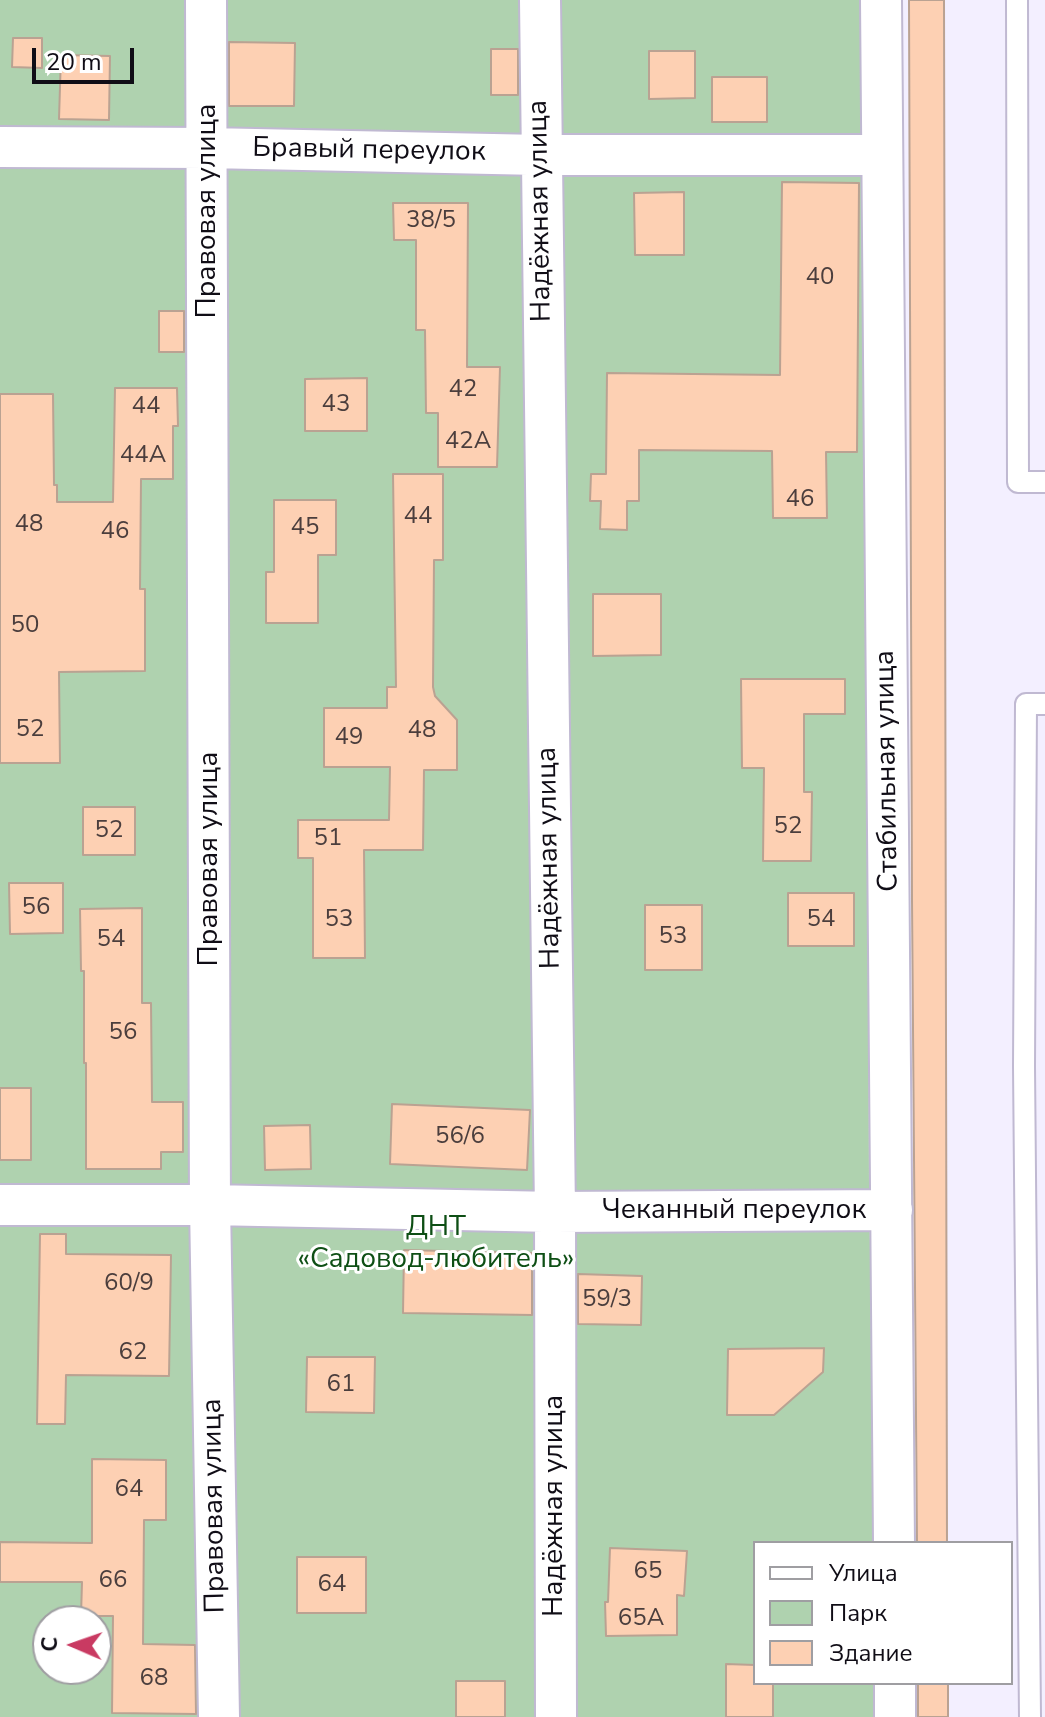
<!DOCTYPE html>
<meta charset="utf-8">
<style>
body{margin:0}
#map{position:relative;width:1045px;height:1717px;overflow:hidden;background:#f3efff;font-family:"Nunito Sans",sans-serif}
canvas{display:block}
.legend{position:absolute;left:753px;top:1541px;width:260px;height:144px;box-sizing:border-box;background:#fff;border:2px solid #9f9ea2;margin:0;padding:10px 14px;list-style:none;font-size:24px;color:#100d16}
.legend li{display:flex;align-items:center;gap:16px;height:40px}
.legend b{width:40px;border:2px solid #9f9ea2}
.north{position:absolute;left:32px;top:1605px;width:80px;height:80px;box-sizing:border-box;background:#fff;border:2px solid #9f9ea2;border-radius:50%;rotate:272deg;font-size:22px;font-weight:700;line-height:32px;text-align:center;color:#100d16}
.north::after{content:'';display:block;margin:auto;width:28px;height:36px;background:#c93a62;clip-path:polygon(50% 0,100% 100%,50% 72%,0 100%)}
.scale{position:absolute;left:32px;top:48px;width:102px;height:36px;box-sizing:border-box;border:4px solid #100d16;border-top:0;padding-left:10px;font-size:24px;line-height:28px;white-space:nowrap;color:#100d16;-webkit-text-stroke:6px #fff;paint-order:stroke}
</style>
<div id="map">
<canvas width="1045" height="1717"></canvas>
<ul class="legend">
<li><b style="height:10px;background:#fff"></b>Улица</li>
<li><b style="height:22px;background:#afd2af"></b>Парк</li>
<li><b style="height:22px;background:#fdd0b3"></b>Здание</li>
</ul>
<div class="north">С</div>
<div class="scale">20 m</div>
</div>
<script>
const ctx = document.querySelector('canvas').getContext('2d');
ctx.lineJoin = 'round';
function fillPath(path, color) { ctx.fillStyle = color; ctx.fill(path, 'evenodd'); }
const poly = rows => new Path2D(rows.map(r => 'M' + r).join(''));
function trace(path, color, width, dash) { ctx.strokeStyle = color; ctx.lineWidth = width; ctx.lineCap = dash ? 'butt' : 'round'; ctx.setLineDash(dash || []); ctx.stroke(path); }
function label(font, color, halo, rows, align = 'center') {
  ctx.font = font + ' "Nunito Sans",sans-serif'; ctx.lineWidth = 6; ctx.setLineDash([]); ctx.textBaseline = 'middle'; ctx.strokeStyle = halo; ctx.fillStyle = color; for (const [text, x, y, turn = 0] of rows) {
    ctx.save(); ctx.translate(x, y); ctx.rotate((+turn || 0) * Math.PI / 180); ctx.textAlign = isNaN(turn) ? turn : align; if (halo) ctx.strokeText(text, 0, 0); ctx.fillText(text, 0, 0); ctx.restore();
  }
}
fillPath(poly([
 [0,0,867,0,869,1183,875,1543,755,1543,755,1683,878,1683,878,1717,0,1717],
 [48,1621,96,1621,96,1669,48,1669]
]), '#afd2af');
const building = poly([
 [909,0,944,0,947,1543,917,1543,912,900,909,0],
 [13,38,42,38,42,68,12,67,13,38],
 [229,42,295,43,294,106,229,106,229,42],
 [491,49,518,49,518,95,491,95,491,49],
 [649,51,695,51,695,98,649,99,649,51],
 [61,55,110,56,109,120,59,119,61,55],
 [712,77,767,77,767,122,712,122,712,77],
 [782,182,859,183,857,452,826,452,827,518,773,518,772,451,639,450,639,501,627,501,627,530,600,529,601,501,590,501,591,474,606,474,607,373,780,375,782,182],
 [684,192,684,255,635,255,634,193,684,192],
 [393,203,468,203,467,367,500,367,497,467,438,467,438,413,426,413,425,330,416,330,416,240,394,240,393,203],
 [159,311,184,311,184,352,159,352,159,311],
 [367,378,367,431,305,431,305,379,367,378],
 [115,388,177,388,178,426,173,426,173,479,141,479,140,589,145,589,145,671,59,672,60,763,0,763,0,394,53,394,54,485,57,485,57,502,113,502,115,388],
 [393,474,443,474,443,560,434,560,433,687,435,696,457,720,457,770,424,770,423,850,364,850,365,958,313,958,313,858,298,858,298,820,389,820,390,767,324,767,324,708,387,708,387,687,396,687,393,474],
 [274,500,336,500,336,555,318,555,318,623,266,623,266,572,274,572,274,500],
 [593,594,661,594,661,655,593,656,593,594],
 [741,679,845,679,845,714,804,714,804,792,812,792,811,861,763,861,764,768,742,768,741,679],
 [83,807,135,807,135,855,83,855,83,807],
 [9,883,63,883,63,933,10,934,9,883],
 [788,893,854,893,854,946,788,946,788,893],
 [645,905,702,905,702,970,645,970,645,905],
 [142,908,142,1003,151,1003,152,1102,183,1102,183,1152,161,1152,161,1169,86,1169,86,1063,84,1063,84,971,81,971,80,909,142,908],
 [0,1088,31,1088,31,1160,0,1160,0,1088],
 [392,1104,530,1110,527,1170,390,1164,392,1104],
 [310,1125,311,1169,265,1170,264,1126,310,1125],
 [40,1234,66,1234,66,1254,171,1255,169,1376,66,1375,65,1424,37,1424,40,1234],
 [404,1250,532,1253,532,1315,403,1313,404,1250],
 [578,1274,642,1276,641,1325,578,1324,578,1274],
 [824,1348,823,1372,774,1415,727,1415,728,1349,824,1348],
 [307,1357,375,1357,374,1413,306,1412,307,1357],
 [92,1459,166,1460,166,1520,144,1520,143,1644,195,1645,196,1714,112,1713,113,1616,81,1616,82,1582,0,1582,0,1542,92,1543,92,1459],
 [610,1548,687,1551,684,1596,677,1595,677,1635,606,1636,605,1602,608,1602,610,1548],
 [297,1557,366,1557,366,1613,297,1613,297,1557],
 [726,1664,755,1665,755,1683,773,1683,773,1717,726,1717,726,1664],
 [456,1681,505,1681,505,1717,456,1717,456,1681],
 [918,1683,948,1683,948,1717,918,1717,918,1683]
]);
fillPath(building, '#fdd0b3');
trace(building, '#baa292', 2);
const lane = poly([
 [1017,0,1018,482,1045,482],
 [1030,1717,1024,1066,1026,704,1045,704]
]);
const street = poly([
 [206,0,210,1205,219,1717],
 [540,0,555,1212,556,1717],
 [881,0,894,1543],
 [0,147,208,148,540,155,882,155],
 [0,1205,210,1205,555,1212,892,1210],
 [895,1683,895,1717]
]);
trace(lane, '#c0b9d2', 24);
trace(street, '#c0b9d2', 44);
trace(lane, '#fff', 20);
trace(street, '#fff', 40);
label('24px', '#4b3e3d', null, [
 ["38/5",431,221],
 ["40",820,278],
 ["42",463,390],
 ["43",336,405],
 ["44",146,407],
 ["42А",468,442],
 ["44А",143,456],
 ["46",800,500],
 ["44",418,517],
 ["48",29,525],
 ["45",305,528],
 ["46",115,532],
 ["50",25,626],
 ["52",30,730],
 ["48",422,731],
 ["49",349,738],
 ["52",788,827],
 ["52",109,831],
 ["51",328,839],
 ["56",36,908],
 ["53",339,920],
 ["54",821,920],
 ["53",673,937],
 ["54",111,940],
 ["56",123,1033],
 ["56/6",460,1137],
 ["60/9",129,1284],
 ["59/3",607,1300],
 ["62",133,1353],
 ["61",341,1385],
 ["64",129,1490],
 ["65",648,1572],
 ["66",113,1581],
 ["64",332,1585],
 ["65А",641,1619],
 ["68",154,1679]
]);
label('28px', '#100d16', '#fff', [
 ["Бравый переулок",369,151,1],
 ["Правовая улица",208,211,-90],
 ["Надёжная улица",541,211,-91],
 ["Стабильная улица",888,771,-91],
 ["Надёжная улица",550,858,-91],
 ["Правовая улица",210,859,-90],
 ["Чеканный переулок",734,1211],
 ["Правовая улица",215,1506,-91],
 ["Надёжная улица",555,1506,-90]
]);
label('28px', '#0e4f15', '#fff', [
 ["ДНТ",436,1228],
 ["«Садовод-любитель»",436,1260]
]);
</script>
